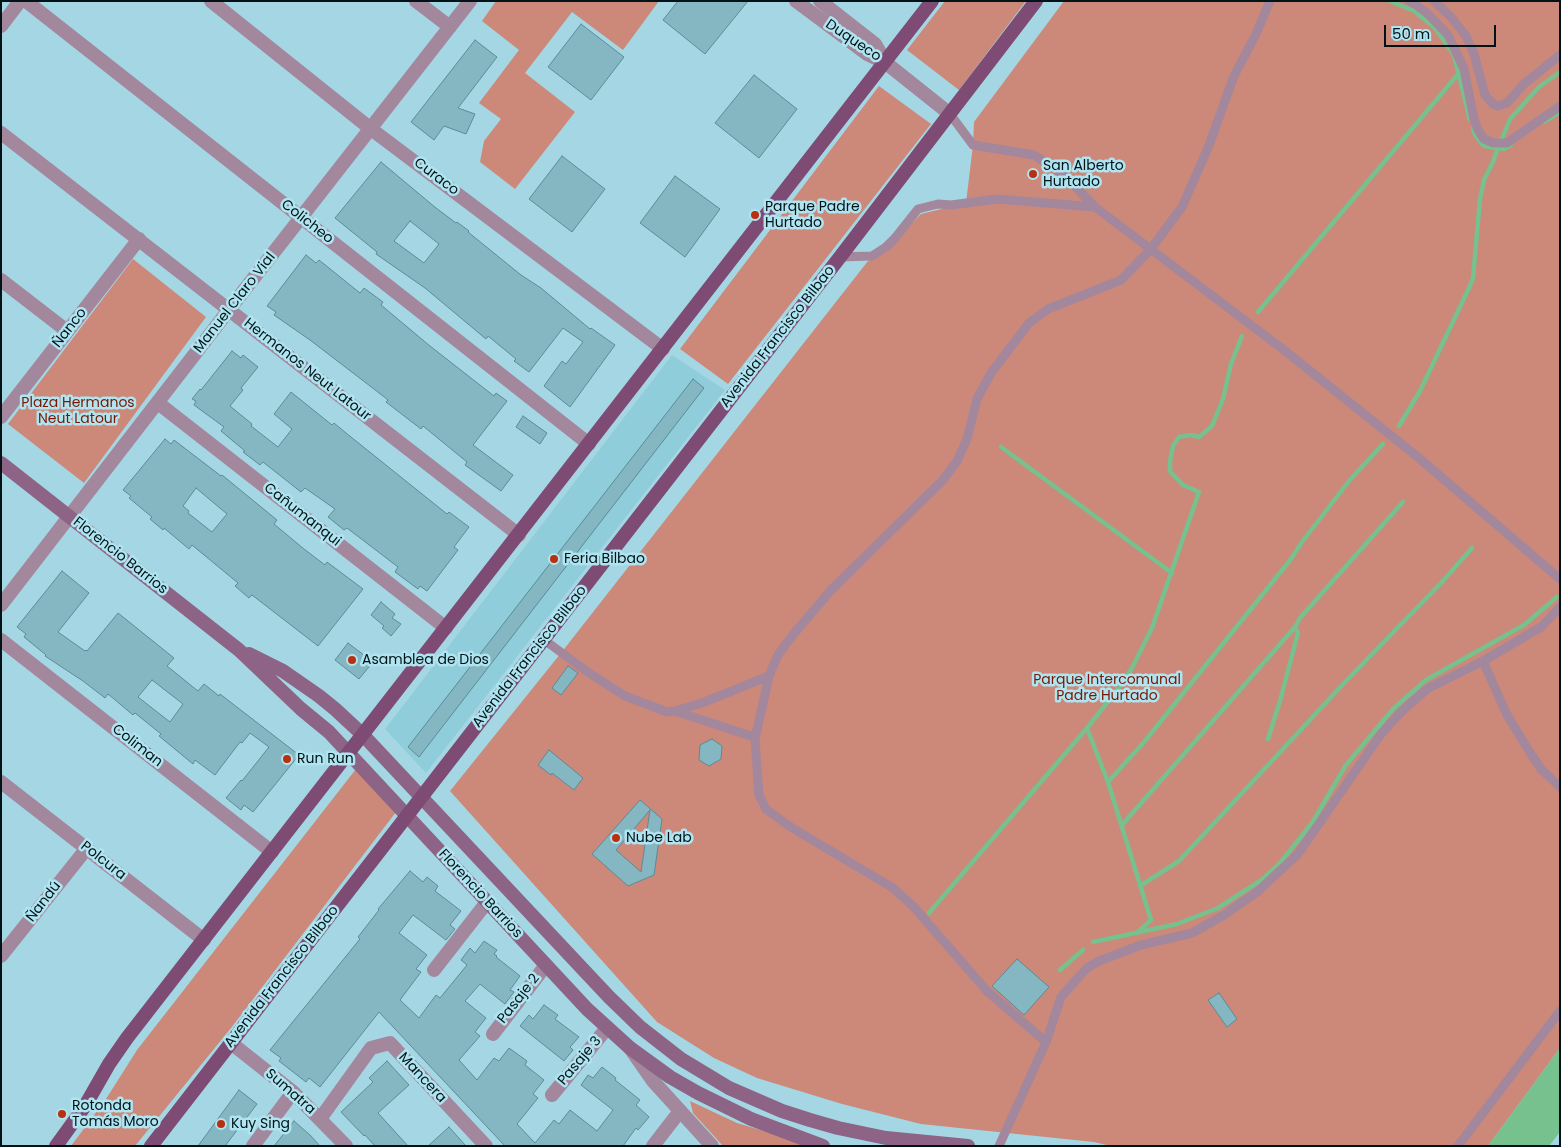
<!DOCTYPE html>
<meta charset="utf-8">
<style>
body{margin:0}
#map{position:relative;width:1561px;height:1147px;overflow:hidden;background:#a4d7e3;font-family:Poppins,sans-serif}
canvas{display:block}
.frame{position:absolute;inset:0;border:2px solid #011317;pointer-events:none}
.scale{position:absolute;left:1384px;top:25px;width:112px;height:22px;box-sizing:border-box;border:2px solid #011317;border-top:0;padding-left:6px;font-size:15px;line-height:18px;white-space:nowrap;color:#011317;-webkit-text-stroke:4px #b0e4f0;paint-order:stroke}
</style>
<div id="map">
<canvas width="1561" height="1147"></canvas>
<div class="frame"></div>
<div class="scale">50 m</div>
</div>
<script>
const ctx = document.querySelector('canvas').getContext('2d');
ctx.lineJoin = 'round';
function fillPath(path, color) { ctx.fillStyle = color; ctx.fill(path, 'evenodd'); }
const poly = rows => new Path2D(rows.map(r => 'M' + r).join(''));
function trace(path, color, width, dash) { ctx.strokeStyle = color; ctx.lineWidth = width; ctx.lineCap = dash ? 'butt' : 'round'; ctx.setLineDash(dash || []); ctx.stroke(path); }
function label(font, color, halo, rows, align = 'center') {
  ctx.font = font + ' Poppins,sans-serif'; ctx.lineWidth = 5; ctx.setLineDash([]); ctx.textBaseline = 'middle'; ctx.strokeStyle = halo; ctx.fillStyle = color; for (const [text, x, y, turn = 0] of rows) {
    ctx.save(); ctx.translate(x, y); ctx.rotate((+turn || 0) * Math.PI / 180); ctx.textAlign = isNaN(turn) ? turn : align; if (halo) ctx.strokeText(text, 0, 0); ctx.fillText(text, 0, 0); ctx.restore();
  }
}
fillPath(poly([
 [672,355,725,390,426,773,385,729]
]), '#8fcdda');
fillPath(poly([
 [496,1,659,1,623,50,572,12,525,73,575,112,515,189,480,162,484,141,501,119,479,103,519,50,482,21],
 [945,1,1026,1,959,90,907,50],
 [1064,1,1560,1,1560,1048,1488,1146,1111,1146,1094,1142,921,1124,842,1104,757,1078,714,1058,657,1022,450,791,561,653,868,261,880,255,921,214,966,203,973,145,974,122],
 [879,86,931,124,728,384,680,349],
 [133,259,206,317,84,483,8,424],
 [356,769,396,812,231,1028,135,1146,71,1146,106,1099,137,1050],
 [690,1101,737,1123,814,1146,723,1146,693,1113]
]), '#cc8879');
fillPath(poly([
 [1560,1048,1560,1132,1549,1146,1488,1146]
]), '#77c18e');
trace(poly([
 [1390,1,1414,11,1435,28,1454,55,1470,120],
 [1544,122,1560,112],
 [1473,128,1475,135,1484,146,1504,149,1511,145],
 [1502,139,1510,119,1521,107,1539,87,1560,72],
 [1258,312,1459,73],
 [1399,426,1420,391,1469,288,1473,278,1480,199,1484,180,1493,162,1498,147],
 [1001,447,1172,573],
 [1087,728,1108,782,1151,920,1137,933],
 [1268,739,1280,701,1298,633,1295,627,1300,618,1403,502],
 [1108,782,1145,741,1291,559,1302,542,1349,481,1383,444],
 [1122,825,1295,627],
 [1140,886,1179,861,1346,681,1442,582,1472,548],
 [929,913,1087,728,1118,689,1132,668,1152,628,1199,492,1183,485,1170,471,1170,461,1173,446,1179,437,1191,435,1199,437,1212,426,1223,399,1231,364,1242,336],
 [1093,942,1177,924,1218,908,1263,879,1280,863,1312,823,1346,765,1393,709,1426,680,1524,625,1557,597],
 [1060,970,1083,950]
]), '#77c18e', 4.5);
const building = poly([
 [678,1,748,1,705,54,663,20,678,1],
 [581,24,624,57,591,100,548,67,581,24],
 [475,40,497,57,458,108,475,114,466,134,444,126,434,140,411,122,475,40],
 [754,75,797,109,759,158,715,123,754,75],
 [562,156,605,189,572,232,529,199,562,156],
 [381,162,436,208,456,223,457,222,469,231,468,232,521,275,541,288,590,329,591,328,615,345,570,407,544,386,562,361,566,364,583,342,563,328,529,372,514,361,516,359,488,336,486,339,425,288,376,254,377,252,335,218,381,162],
 [410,221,439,244,424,263,394,241,410,221],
 [675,176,720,209,685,257,640,223,675,176],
 [306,255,316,263,319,260,360,293,364,288,383,302,381,305,430,346,494,396,496,393,507,401,473,445,513,475,501,491,465,465,467,462,423,426,421,429,386,402,388,400,383,396,310,340,274,315,276,312,267,306,306,255],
 [232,351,241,358,243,355,258,367,241,388,243,390,230,406,252,424,251,426,278,447,292,429,274,414,291,392,332,425,334,423,346,433,447,514,449,512,469,527,454,547,458,550,427,591,420,586,418,589,395,572,398,567,347,528,344,530,328,517,335,509,305,488,301,492,263,462,260,465,243,452,245,451,221,431,224,427,194,405,196,401,192,399,200,389,201,390,232,351],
 [693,379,704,388,419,757,408,747,693,379],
 [523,416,547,433,540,444,516,427,523,416],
 [165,439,171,444,174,440,221,476,222,475,277,520,274,524,304,549,325,565,327,562,363,589,318,646,252,595,249,598,235,586,238,583,192,545,189,549,164,528,163,530,150,519,152,517,129,498,131,496,123,490,165,439],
 [196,488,227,514,212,532,188,513,189,511,183,506,196,488],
 [62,571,89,593,58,632,85,651,86,650,87,651,118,613,174,658,167,666,198,691,204,684,219,696,220,694,299,755,253,812,244,805,241,810,226,798,241,780,242,781,269,747,250,733,242,743,240,742,215,775,195,760,193,764,159,736,161,734,135,713,133,715,108,694,105,698,83,681,45,656,46,655,24,637,26,634,17,627,62,571],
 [152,680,183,704,170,722,138,697,152,680],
 [381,602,395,614,392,618,401,624,391,636,382,628,384,626,371,615,381,602],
 [348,643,373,662,359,679,335,660,348,643],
 [568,666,578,673,561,695,552,688,568,666],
 [712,739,722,746,721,759,709,766,699,760,700,745,712,739],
 [549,750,583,778,574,790,552,773,551,775,538,765,549,750],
 [640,800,662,819,654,875,628,886,592,854,640,800],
 [650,810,641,872,616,850,650,810],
 [410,871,423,882,427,877,438,886,435,891,461,911,450,925,455,929,446,940,413,915,399,933,427,955,416,969,421,972,400,1000,419,1018,436,995,440,998,467,965,461,960,470,948,475,953,484,941,497,950,494,954,497,956,496,957,520,976,510,990,514,992,505,1004,480,984,465,1001,486,1018,475,1032,480,1036,459,1060,477,1080,494,1058,499,1061,509,1048,527,1061,525,1065,544,1080,533,1094,538,1098,517,1124,535,1143,554,1120,559,1124,570,1110,597,1131,613,1110,581,1085,588,1075,593,1078,602,1067,616,1078,615,1080,640,1100,636,1105,649,1117,638,1130,636,1128,623,1146,505,1146,379,1012,320,1087,309,1078,306,1082,279,1061,281,1058,270,1050,360,939,358,937,379,910,378,909,410,871],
 [1017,959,1049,987,1024,1015,992,986,1017,959],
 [1219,993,1237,1019,1227,1027,1208,1000,1219,993],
 [544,1005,558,1015,555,1019,579,1037,570,1047,573,1050,564,1061,520,1026,529,1015,533,1019,544,1005],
 [387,1061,409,1085,378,1113,408,1146,375,1146,365,1135,364,1136,341,1112,373,1082,369,1078,387,1061],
 [239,1090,257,1104,225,1146,198,1146,239,1090],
 [294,1121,310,1135,320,1146,274,1146,294,1121],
 [449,1127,466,1146,428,1146,449,1127]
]);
fillPath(building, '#85b7c3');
trace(building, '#5a8c97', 1);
trace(poly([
 [1270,1,1256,34,1234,76,1208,148,1182,207,1151,249,1121,280,1048,309,1029,323,991,373,977,399,967,439,957,461,943,480,831,590,792,636,778,655,769,676,702,703,675,711,751,736,755,739,759,795,766,809,789,826,893,888,913,906,987,991,1046,1042,1061,997,1087,968,1099,961,1141,945,1192,933,1224,915,1257,892,1298,854,1381,734,1402,711,1427,689,1483,661,1541,627,1560,607],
 [1409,1,1415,4,1428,14,1448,35,1464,69,1474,119,1478,130,1484,139,1494,143,1507,143,1560,106],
 [1434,1,1451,17,1466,36,1474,54,1485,95,1493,104,1498,106,1507,103,1524,84,1560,55],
 [950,114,973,145,1034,155,1063,174,1095,207,1284,350,1419,458,1560,579],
 [840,257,872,256,886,247,895,238,918,209,938,204,951,205,997,199,1095,207],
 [543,639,589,673,625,696,667,712,675,711],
 [1483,661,1507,715,1531,754,1541,769,1560,787],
 [755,739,769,676],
 [999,1146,1046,1042],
 [1458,1146,1560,1011]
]), '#a3879d', 9);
trace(poly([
 [26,1,589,444],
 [211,1,371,129,663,349],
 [416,1,450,27],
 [796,1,867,54,886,63,950,114],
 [820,1,875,44,886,63],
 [1,26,20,1],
 [1,133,519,535],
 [1,280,67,331],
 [158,403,446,628],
 [1,417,139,239],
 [1,605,235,302,470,1],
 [1,640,272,852],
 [1,782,204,940],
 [1,956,87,848],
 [434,970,487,902],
 [493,1034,546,965],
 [231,1043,293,1092,346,1146],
 [552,1095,607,1028],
 [320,1119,371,1048,390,1043,486,1146],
 [253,1146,293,1092],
 [653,1146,680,1111]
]), '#a3879d', 14);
trace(poly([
 [630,1048,653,1081,712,1146]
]), '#a3879d', 14);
trace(poly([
 [1,463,239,650,301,709,329,732,587,1009,630,1048,670,1077,698,1093,751,1119,823,1146],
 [249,654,283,671,319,696,335,709,363,735,609,997,640,1027,681,1059,729,1088,782,1111,810,1120,838,1128,886,1138,968,1146]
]), '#8d6486', 14);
trace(poly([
 [56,1146,85,1106,109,1064,127,1038,932,1],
 [151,1146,840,257,1036,1]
]), '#7d4b74', 14);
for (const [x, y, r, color] of [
 [1033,174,5,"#ba2f10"],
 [755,215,5,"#ba2f10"],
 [554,559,5,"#ba2f10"],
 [352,660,5,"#ba2f10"],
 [287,759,5,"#ba2f10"],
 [616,838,5,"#ba2f10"],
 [62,1114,5,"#ba2f10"],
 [221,1124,5,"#ba2f10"]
]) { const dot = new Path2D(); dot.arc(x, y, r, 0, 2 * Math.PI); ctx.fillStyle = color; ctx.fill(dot); trace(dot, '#b0e4f0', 2); }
label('14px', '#011317', '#b0e4f0', [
 ["Duqueco",853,41,34],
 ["Curaco",436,177,37],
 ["Colicheo",307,222,38],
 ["Manuel Claro Vial",235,303,-52],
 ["Ñanco",70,328,-52],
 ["Avenida Francisco Bilbao",778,337,-52],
 ["Hermanos Neut Latour",307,370,38],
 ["Cañumanqui",302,515,38],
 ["Florencio Barrios",120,556,38],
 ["Avenida Francisco Bilbao",530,657,-52],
 ["Coliman",137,746,38],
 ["Polcura",103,861,38],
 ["Florencio Barrios",480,894,47],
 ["Ñandú",44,902,-52],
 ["Avenida Francisco Bilbao",282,977,-52],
 ["Pasaje 2",519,999,-52],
 ["Pasaje 3",580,1061,-50],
 ["Mancera",422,1078,47],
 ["Sumatra",290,1092,41]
]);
label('14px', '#011317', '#b0e4f0', [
 ["San Alberto",1043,166],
 ["Hurtado",1043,182],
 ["Parque Padre",765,207],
 ["Hurtado",765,223],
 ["Feria Bilbao",564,559],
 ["Asamblea de Dios",362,660],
 ["Run Run",297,759],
 ["Nube Lab",626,838],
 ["Rotonda",72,1106],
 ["Tomás Moro",72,1122],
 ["Kuy Sing",231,1124]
], 'left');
label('14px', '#781702', '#b0e4f0', [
 ["Plaza Hermanos",78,403],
 ["Neut Latour",78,419],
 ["Parque Intercomunal",1107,680],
 ["Padre Hurtado",1107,696]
]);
</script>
